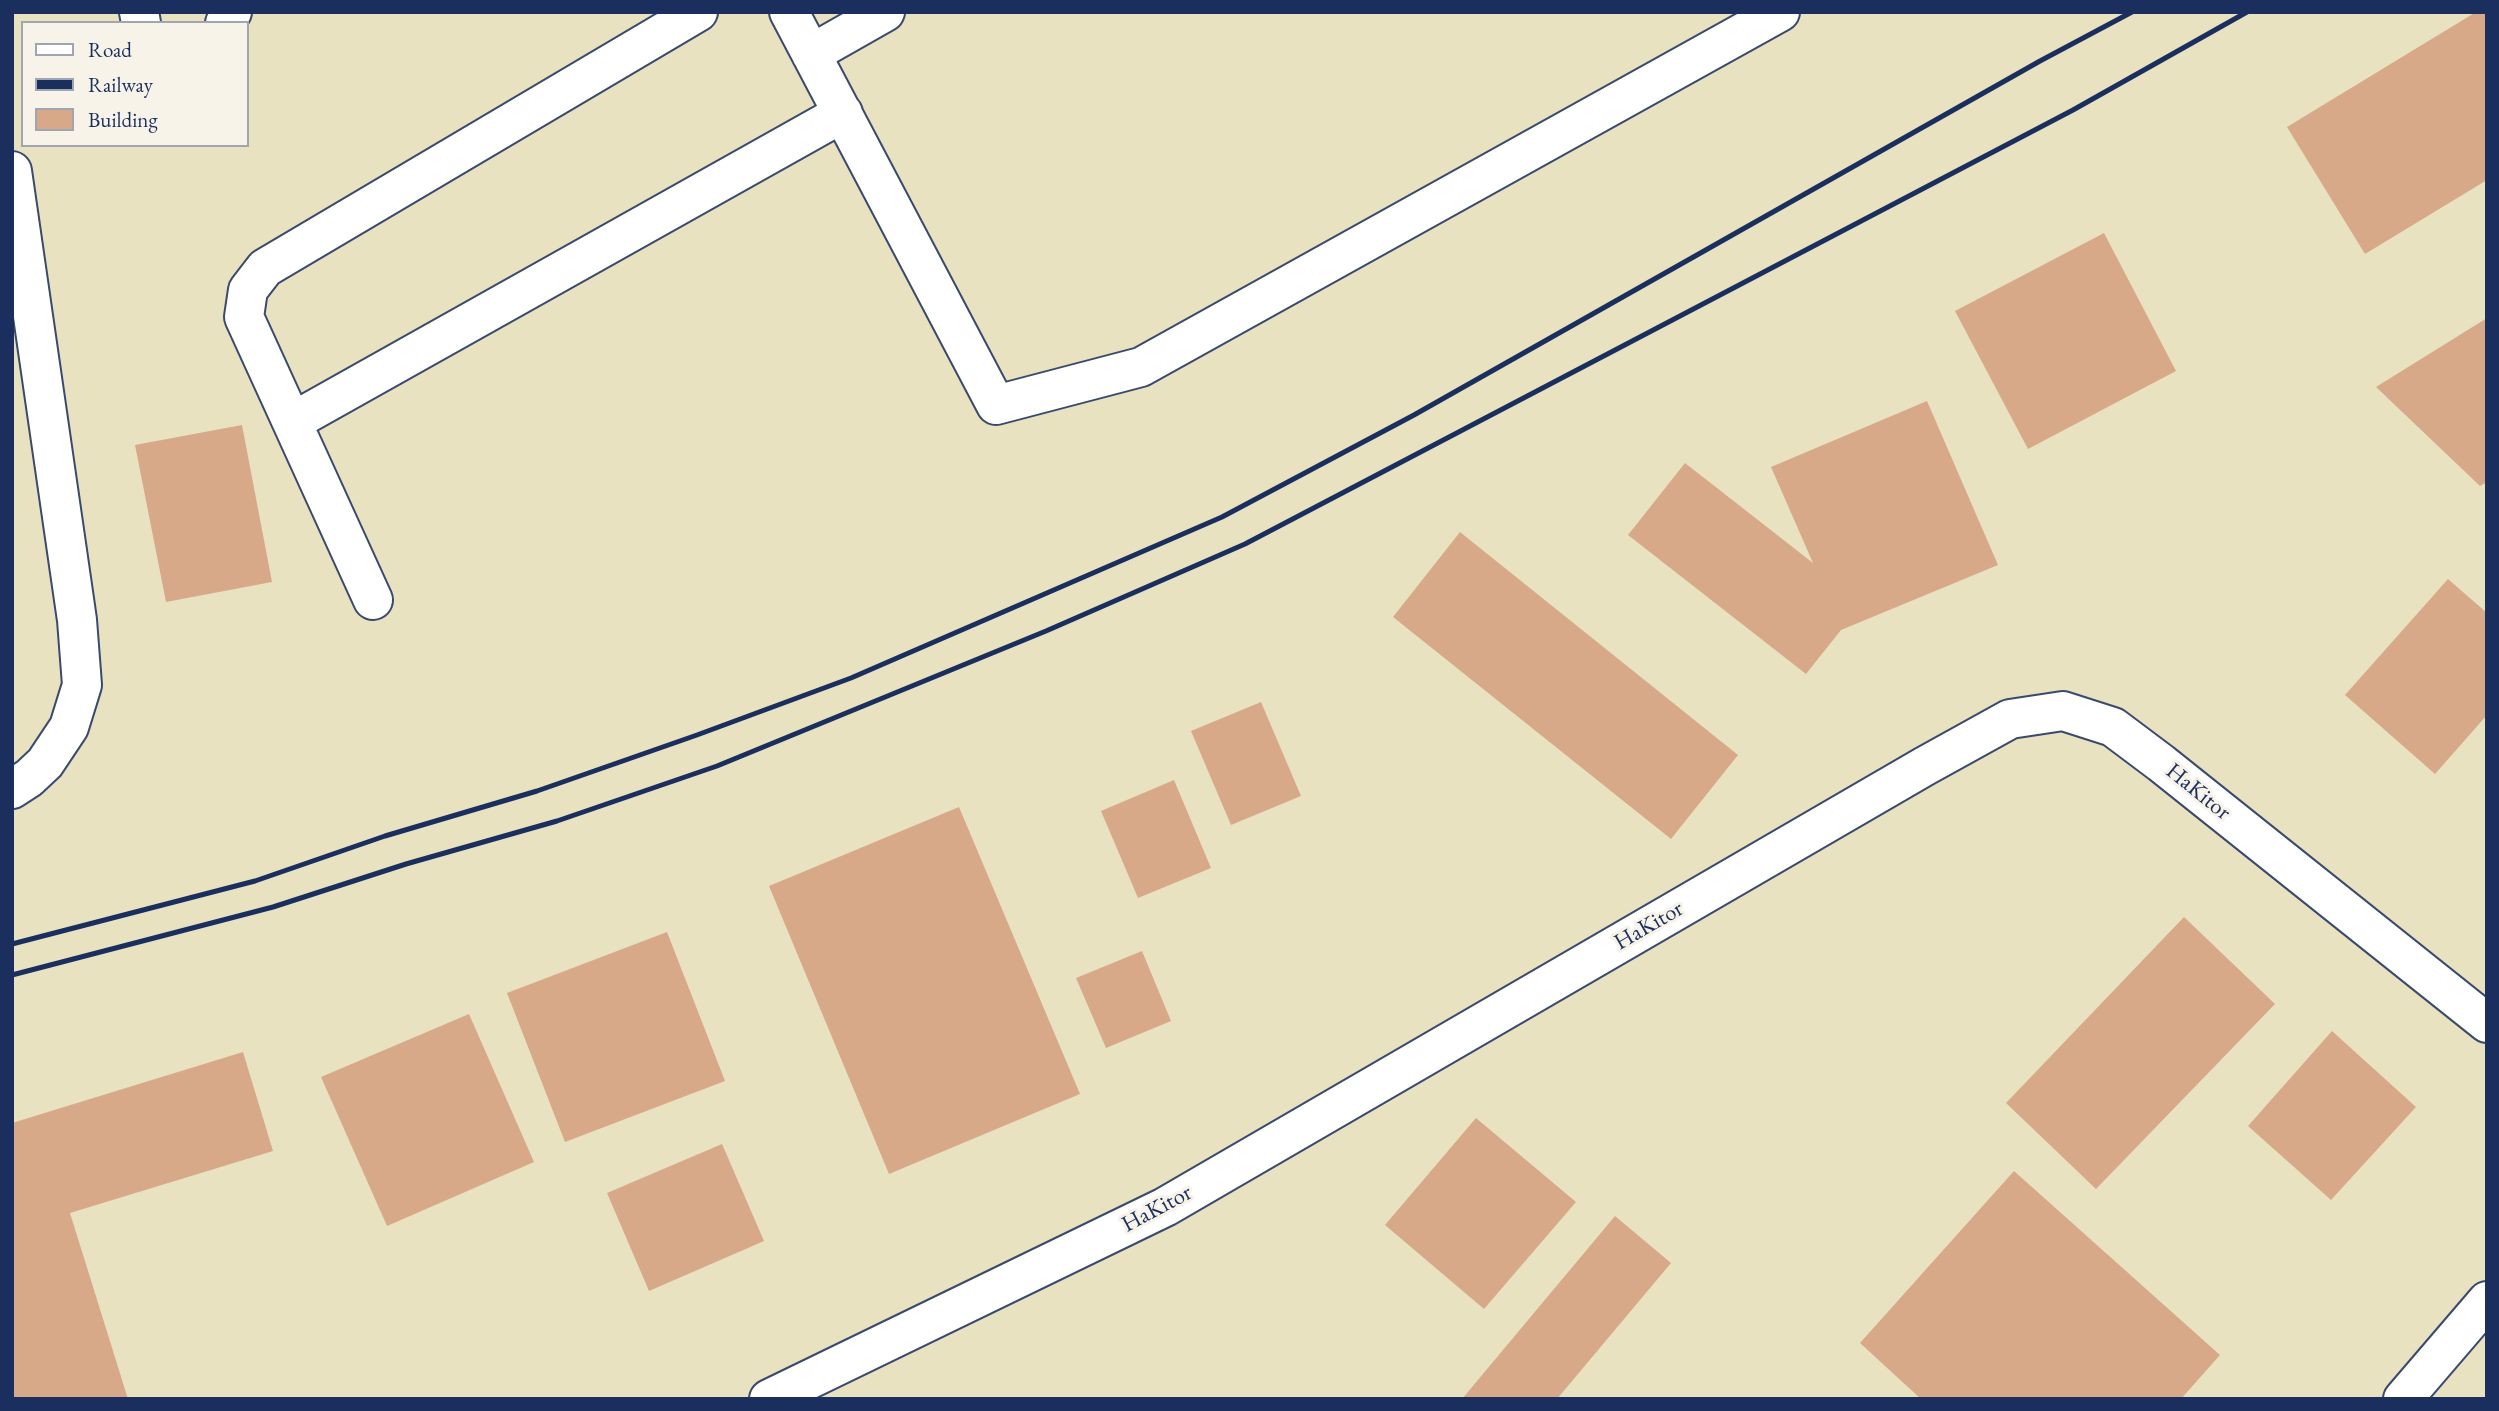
<!DOCTYPE html>
<style>
body{margin:0}
#map{position:relative;width:2499px;height:1411px;overflow:hidden;background:#e8e2c1;font-family:"EB Garamond",serif}
canvas{display:block}
.frame{position:absolute;inset:0;border:14px solid #1b2f5e;pointer-events:none}
.legend{position:absolute;left:21px;top:21px;width:228px;height:126px;box-sizing:border-box;background:#f7f3e8;border:2px solid #9fa5b1;margin:0;padding:9px 12px;list-style:none;font-size:21px;color:#1b2f5e}
.legend li{display:flex;align-items:center;gap:14px;height:35px}
.legend b{width:35px;border:2px solid #9fa5b1}
</style>
<div id="map">
<canvas width="2499" height="1411"></canvas>
<div class="frame"></div>
<ul class="legend">
<li><b style="height:9px;background:#fff"></b>Road</li>
<li><b style="height:9px;background:#1b2f5e"></b>Railway</li>
<li><b style="height:19px;background:#d8a988"></b>Building</li>
</ul>
</div>
<script>
const ctx = document.querySelector('canvas').getContext('2d');
ctx.lineJoin = 'round';
function fillPath(path, color) { ctx.fillStyle = color; ctx.fill(path, 'evenodd'); }
const poly = rows => new Path2D(rows.map(r => 'M' + r).join(''));
function trace(path, color, width, dash) { ctx.strokeStyle = color; ctx.lineWidth = width; ctx.lineCap = dash ? 'butt' : 'round'; ctx.setLineDash(dash || []); ctx.stroke(path); }
function label(font, color, halo, rows, align = 'center') {
  ctx.font = font + ' "EB Garamond",serif'; ctx.lineWidth = 6; ctx.setLineDash([]); ctx.textBaseline = 'middle'; ctx.strokeStyle = halo; ctx.fillStyle = color; for (const [text, x, y, turn = 0] of rows) {
    ctx.save(); ctx.translate(x, y); ctx.rotate((+turn || 0) * Math.PI / 180); ctx.textAlign = isNaN(turn) ? turn : align; if (halo) ctx.strokeText(text, 0, 0); ctx.fillText(text, 0, 0); ctx.restore();
  }
}
fillPath(poly([
 [2476,12,2487,12,2487,180,2365,254,2287,127],
 [2104,233,2176,371,2028,449,1955,311],
 [2487,318,2487,482,2480,486,2376,387],
 [1927,401,1998,565,1841,630,1806,674,1628,535,1685,463,1813,563,1771,467],
 [242,425,272,582,166,602,135,445],
 [1460,532,1738,755,1671,839,1393,617],
 [2448,579,2487,613,2487,715,2435,774,2345,695],
 [1261,702,1301,796,1231,825,1191,731],
 [1174,780,1211,868,1138,898,1101,811],
 [959,807,1080,1094,889,1174,769,886],
 [2184,917,2275,1004,2096,1189,2006,1103],
 [667,932,725,1081,565,1142,507,993],
 [1142,951,1171,1021,1106,1048,1076,978],
 [469,1014,534,1162,387,1226,321,1077],
 [2332,1031,2416,1107,2331,1200,2248,1126],
 [243,1052,273,1151,70,1213,128,1399,12,1399,12,1123],
 [1476,1118,1576,1202,1484,1309,1385,1225],
 [722,1144,764,1241,649,1291,607,1193],
 [2014,1171,2220,1355,2181,1399,1921,1399,1860,1343],
 [1615,1216,1671,1263,1557,1399,1462,1399]
]), '#d8a988');
const minor = poly([
 [139,12,141,23],
 [789,12,996,405,1141,367,1780,12],
 [225,23,232,12],
 [811,54,885,12],
 [12,171,77,620,82,685,69,727,45,763,29,778,12,789],
 [292,422,843,113],
 [373,600,244,317,248,290,265,268,698,12],
 [769,1399,1165,1207,1925,766,2010,719,2063,711,2113,727,2161,763,2487,1023],
 [2403,1399,2487,1301]
]);
trace(minor, '#3a4a6d', 42);
trace(minor, '#fff', 38);
trace(poly([
 [12,944,255,881,385,836,537,791,697,735,851,678,1222,517,1414,415,2040,61,2132,12],
 [12,975,273,907,406,864,557,821,717,766,1046,631,1245,544,2073,110,2247,12]
]), '#1b2f5e', 5);
label('23px', '#1b2f5e', '#f7f3e8', [
 ["HaKitor",2198,792,39],
 ["HaKitor",1649,926,-30],
 ["HaKitor",1157,1209,-28]
]);
</script>
